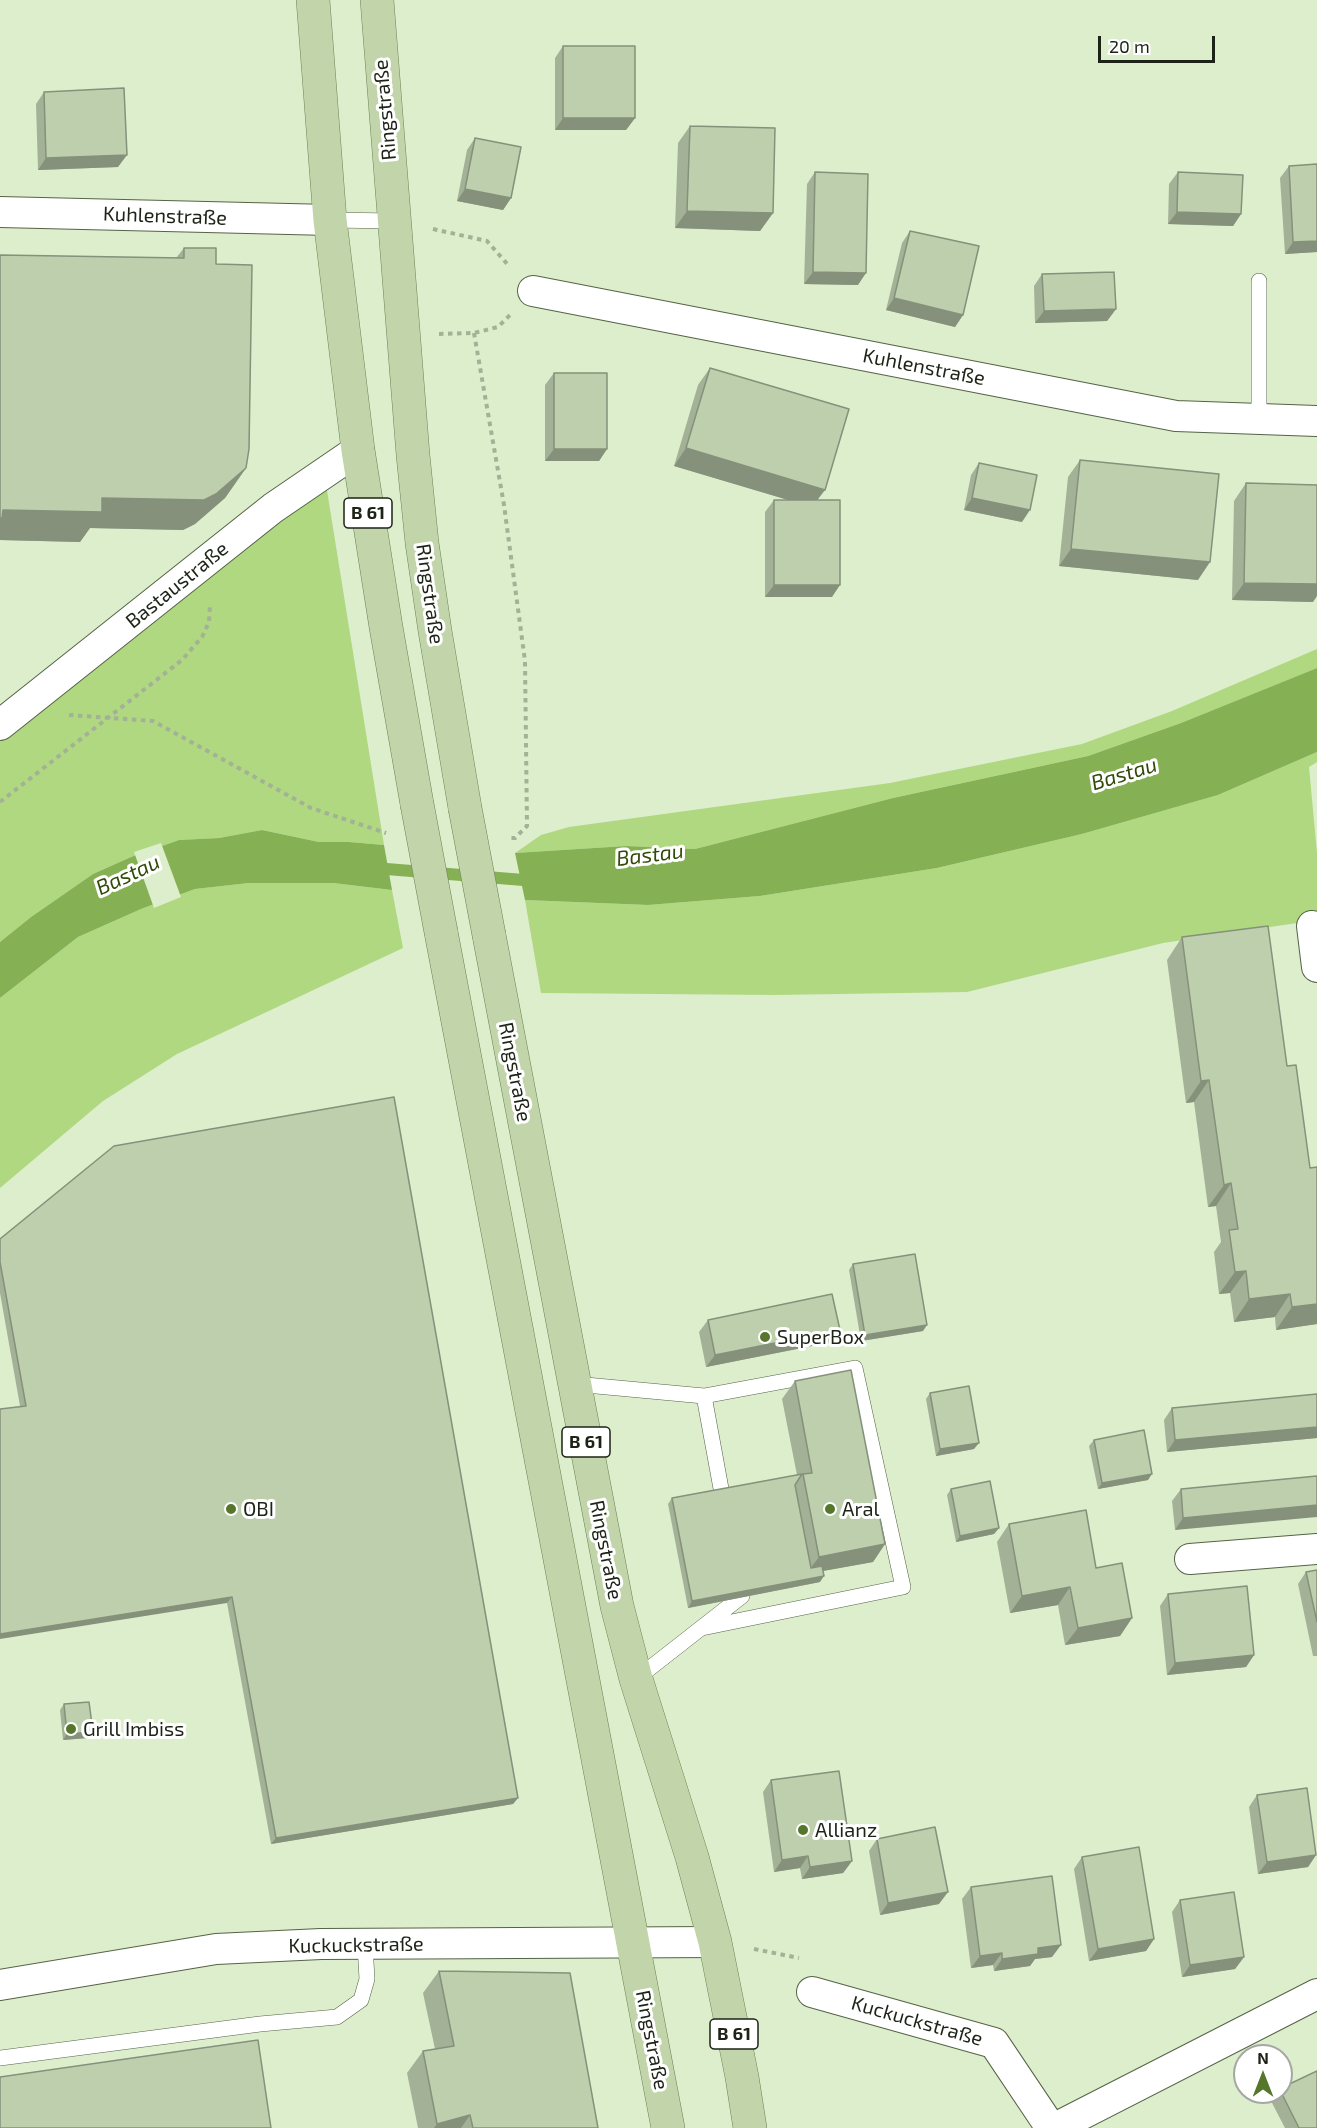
<!DOCTYPE html>
<meta charset="utf-8">
<style>
body{margin:0}
#map{position:relative;width:1317px;height:2128px;overflow:hidden;background:#ddeecd;font-family:"Exo 2",sans-serif}
canvas{display:block}
.north{position:absolute;left:1233px;top:2044px;width:60px;height:60px;box-sizing:border-box;background:#fff;border:2px solid #a5a7a2;border-radius:50%;rotate:0deg;font-size:16px;font-weight:700;line-height:24px;text-align:center;color:#1d2317}
.north::after{content:'';display:block;margin:auto;width:21px;height:27px;background:#56762c;clip-path:polygon(50% 0,100% 100%,50% 72%,0 100%)}
.scale{position:absolute;left:1098px;top:36px;width:117px;height:27px;box-sizing:border-box;border:3px solid #1d2317;border-top:0;padding-left:8px;font-size:18px;line-height:21px;white-space:nowrap;color:#1d2317;-webkit-text-stroke:4px #fff;paint-order:stroke}
</style>
<div id="map">
<canvas width="1317" height="2128"></canvas>
<div class="north">N</div>
<div class="scale">20 m</div>
</div>
<script>
const ctx = document.querySelector('canvas').getContext('2d');
ctx.lineJoin = 'round';
function fillPath(path, color) { ctx.fillStyle = color; ctx.fill(path, 'evenodd'); }
const poly = rows => new Path2D(rows.map(r => 'M' + r).join(''));
function trace(path, color, width, dash) { ctx.strokeStyle = color; ctx.lineWidth = width; ctx.lineCap = dash ? 'butt' : 'round'; ctx.setLineDash(dash || []); ctx.stroke(path); }
function label(font, color, halo, rows, align = 'center') {
  ctx.font = font + ' "Exo 2",sans-serif'; ctx.lineWidth = 6; ctx.setLineDash([]); ctx.textBaseline = 'middle'; ctx.strokeStyle = halo; ctx.fillStyle = color; for (const [text, x, y, turn = 0] of rows) {
    ctx.save(); ctx.translate(x, y); ctx.rotate((+turn || 0) * Math.PI / 180); ctx.textAlign = isNaN(turn) ? turn : align; if (halo) ctx.strokeText(text, 0, 0); ctx.fillText(text, 0, 0); ctx.restore();
  }
}
fillPath(poly([
 [325,478,384,845,349,842,319,842,262,830,219,838,179,840,131,857,93,874,31,917,0,942,0,740],
 [1317,649,1317,668,1181,723,1088,756,893,798,695,849,626,846,515,853,541,835,569,827,890,783,1082,744,1172,711],
 [1317,752,1317,762,1309,767,1317,853,1317,920,1163,943,967,992,774,995,541,993,525,900,648,905,760,896,937,868,1082,834,1218,795],
 [249,883,333,883,392,890,403,948,177,1054,103,1101,0,1188,0,998,78,937,141,909,195,889]
]), '#afd880');
fillPath(poly([
 [1317,668,1317,752,1218,795,1082,834,937,868,760,896,648,905,525,900,515,853,626,846,695,849,893,798,1088,756,1181,723],
 [262,830,319,842,349,842,384,845,392,890,333,883,249,883,195,889,141,909,78,937,0,998,0,942,31,917,93,874,131,857,179,840,219,838]
]), '#86b054');
fillPath(poly([
 [161,843,181,897,154,908,134,852]
]), '#ddeecd');
trace(poly([
 [374,868,536,881]
]), '#86b054', 12);
const lane = poly([
 [330,220,394,221],
 [1259,419,1259,281],
 [575,1384,704,1396,722,1494],
 [702,1628,903,1587,855,1368,704,1396],
 [636,1679,742,1596],
 [0,2058,260,2024,337,2017,361,2000,367,1979,365,1945]
]);
const street = poly([
 [0,212,330,220],
 [533,291,1176,416,1317,421],
 [0,725,273,508,358,450],
 [1312,926,1317,967],
 [1190,1559,1317,1549],
 [0,1985,216,1949,321,1944,715,1942],
 [812,1992,994,2043,1051,2128],
 [1055,2128,1317,1994]
]);
const primary = poly([
 [313,0,330,220,358,450,386,627,417,804],
 [377,0,413,455,422,543,435,631,465,808],
 [441,932,668,2128],
 [489,935,617,1606,636,1679,692,1857,715,1942,742,2077,750,2128]
]);
trace(lane, '#556346', 16);
trace(street, '#556346', 32);
trace(primary, '#6c8452', 34);
trace(poly([
 [433,229,487,241,509,266],
 [474,333,504,505,525,661,527,826,515,838,508,838],
 [439,334,474,333,498,327,510,315],
 [69,715,153,721,311,808,386,833],
 [0,802,182,660,202,637,209,622,210,604],
 [754,1949,799,1958]
]), '#a3b196', 4, [4.5, 4.5]);
trace(lane, '#fff', 15);
trace(street, '#fff', 30);
trace(primary, '#c1d4aa', 33);
const primaryBridge = poly([
 [417,804,441,932],
 [465,808,489,935]
]);
trace(primaryBridge, '#6c8452', 34, []);
trace(primaryBridge, '#c1d4aa', 33);
fillPath(poly([
 [563,46,635,118,626,130,555,130,555,58],
 [44,92,118,167,38,170,36,104],
 [690,126,773,213,760,231,675,228,678,143],
 [475,138,511,198,503,210,457,201,467,150],
 [1317,164,1317,252,1285,254,1280,178,1289,166],
 [815,172,858,285,804,284,807,184],
 [1178,172,1241,214,1233,226,1168,224,1169,184],
 [910,231,963,315,955,327,886,310,902,243],
 [184,248,216,264,246,468,225,498,195,524,183,530,90,528,80,542,0,540,0,255,176,258],
 [1042,274,1116,309,1107,321,1035,323,1034,286],
 [710,368,818,500,832,597,765,597,765,512,774,500,788,500,674,466,698,385],
 [554,373,607,449,599,461,545,461,545,385],
 [1080,460,1198,580,1059,566,1068,477],
 [979,463,1022,522,964,510,971,475],
 [1246,483,1313,602,1232,600,1234,501],
 [1182,937,1317,1324,1276,1330,1275,1317,1234,1322,1230,1293,1219,1294,1214,1252,1221,1242,1216,1206,1208,1207,1194,1102,1186,1103,1167,960],
 [0,1239,518,1798,513,1804,271,1844,227,1603,20,1406,0,1293],
 [853,1264,923,1331,861,1341,849,1270],
 [708,1320,832,1342,706,1367,699,1332],
 [795,1381,885,1544,873,1562,823,1571,820,1582,688,1608,668,1504,672,1498,797,1475,782,1399],
 [930,1393,974,1449,936,1456,926,1399],
 [1317,1394,1317,1438,1167,1452,1164,1420,1172,1408],
 [1094,1440,1148,1480,1098,1489,1089,1446],
 [1317,1476,1175,1530,1172,1501,1181,1489],
 [951,1489,999,1528,994,1534,956,1542,947,1495],
 [1009,1524,1096,1568,1132,1618,1120,1636,1065,1645,1058,1605,1010,1613,997,1542],
 [1317,1570,1317,1656,1313,1656,1298,1584,1306,1572],
 [1168,1594,1254,1655,1246,1667,1167,1675,1160,1606],
 [64,1704,88,1738,63,1740,60,1710],
 [771,1780,852,1861,843,1873,802,1879,800,1868,774,1872,763,1792],
 [1257,1795,1316,1855,1308,1867,1258,1874,1249,1807],
 [877,1839,939,1904,880,1915,869,1851],
 [1082,1857,1154,1939,1146,1951,1089,1961,1074,1869],
 [971,1887,1052,1957,1035,1959,1030,1966,994,1971,993,1965,971,1968,962,1899],
 [1180,1900,1244,1957,1235,1969,1182,1977,1172,1912],
 [439,1971,598,2128,418,2128,407,2073,423,2051,435,2049,423,1993],
 [1277,2092,1281,2092,1317,2128,1285,2128,1271,2101]
]), '#a3b296');
fillPath(poly([
 [563,118,635,118,626,130,555,130],
 [127,155,118,167,38,170,46,158],
 [465,189,511,198,503,210,457,201],
 [687,211,773,213,760,231,675,228],
 [1177,212,1241,214,1233,226,1168,224],
 [1317,241,1317,252,1285,254,1293,242],
 [813,272,866,273,858,285,804,284],
 [894,298,963,315,955,327,886,310],
 [1116,309,1107,321,1035,323,1044,311],
 [686,448,825,490,812,507,674,466],
 [554,449,607,449,599,461,545,461],
 [246,468,225,498,195,524,183,530,90,528,80,542,0,540,0,514,3,510,102,498],
 [972,498,1030,510,1022,522,964,510],
 [1071,549,1210,562,1198,580,1059,566],
 [1244,583,1317,584,1317,596,1313,602,1232,600],
 [774,585,840,585,832,597,765,597],
 [1209,1080,1194,1102,1186,1103,1201,1081],
 [1231,1183,1216,1206,1208,1207,1224,1185],
 [1246,1271,1230,1293,1219,1294,1235,1272],
 [1290,1294,1275,1317,1234,1322,1249,1299],
 [1317,1304,1317,1324,1276,1330,1292,1307],
 [927,1325,923,1331,861,1341,865,1335],
 [840,1330,832,1342,706,1367,715,1355],
 [1317,1427,1317,1438,1167,1452,1175,1440],
 [979,1443,974,1449,936,1456,940,1449],
 [1152,1474,1148,1480,1098,1489,1102,1483],
 [1317,1505,1317,1517,1175,1530,1183,1518],
 [999,1528,994,1534,956,1542,960,1536],
 [885,1544,873,1562,806,1574,819,1557],
 [824,1576,820,1582,688,1608,692,1601],
 [1070,1587,1058,1605,1010,1613,1022,1596],
 [232,1597,227,1603,0,1639,0,1634],
 [1132,1618,1120,1636,1065,1645,1078,1628],
 [1254,1655,1246,1667,1167,1675,1175,1663],
 [93,1732,88,1738,63,1740,67,1734],
 [518,1798,513,1804,271,1844,276,1838],
 [1316,1855,1308,1867,1258,1874,1267,1862],
 [808,1856,800,1868,774,1872,782,1860],
 [852,1861,843,1873,802,1879,810,1867],
 [948,1892,939,1904,880,1915,888,1903],
 [1154,1939,1146,1951,1089,1961,1098,1949],
 [1061,1945,1052,1957,1035,1959,1030,1966,994,1971,1002,1959,1038,1948],
 [1002,1953,993,1965,971,1968,980,1956],
 [1244,1957,1235,1969,1182,1977,1190,1965],
 [470,2115,461,2128,434,2128,437,2124]
]), '#85917a');
const building = poly([
 [563,46,635,46,635,118,563,118,563,46],
 [124,88,127,155,46,158,44,92,124,88],
 [690,126,775,128,773,213,687,211,690,126],
 [475,138,521,147,511,198,465,189,475,138],
 [1317,164,1317,241,1293,242,1289,166,1317,164],
 [815,172,868,174,866,273,813,272,815,172],
 [1178,172,1243,175,1241,214,1177,212,1178,172],
 [910,231,979,246,963,315,894,298,910,231],
 [184,248,216,248,216,264,252,265,249,449,246,468,216,494,204,500,102,498,102,512,3,510,2,518,0,518,0,255,184,258,184,248],
 [1114,272,1116,309,1044,311,1042,274,1114,272],
 [710,368,849,409,825,490,686,448,710,368],
 [554,373,607,373,607,449,554,449,554,373],
 [1080,460,1219,474,1210,562,1071,549,1080,460],
 [979,463,1037,475,1030,510,972,498,979,463],
 [1246,483,1317,485,1317,584,1244,583,1246,483],
 [774,500,840,500,840,585,774,585,774,500],
 [1268,926,1287,1066,1296,1065,1310,1168,1317,1167,1317,1304,1292,1307,1290,1294,1249,1299,1246,1271,1235,1272,1229,1230,1238,1229,1231,1183,1224,1185,1209,1080,1201,1081,1182,937,1268,926],
 [394,1097,518,1798,276,1838,232,1597,0,1634,0,1409,26,1406,0,1262,0,1239,114,1146,394,1097],
 [915,1254,927,1325,865,1335,853,1264,915,1254],
 [832,1294,840,1330,715,1355,708,1320,832,1294],
 [851,1370,885,1544,819,1557,803,1474,812,1473,795,1381,851,1370],
 [969,1386,979,1443,940,1449,930,1393,969,1386],
 [1317,1394,1317,1427,1175,1440,1172,1408,1317,1394],
 [1144,1430,1152,1474,1102,1483,1094,1440,1144,1430],
 [802,1474,795,1485,811,1568,822,1566,824,1576,692,1601,672,1498,802,1474],
 [1317,1476,1317,1505,1183,1518,1181,1489,1317,1476],
 [990,1481,999,1528,960,1536,951,1489,990,1481],
 [1086,1510,1096,1568,1122,1563,1132,1618,1078,1628,1070,1587,1022,1596,1009,1524,1086,1510],
 [1317,1570,1317,1622,1306,1572,1317,1570],
 [1247,1586,1254,1655,1175,1663,1168,1594,1247,1586],
 [89,1702,93,1732,67,1734,64,1704,89,1702],
 [839,1771,852,1861,810,1867,808,1856,782,1860,771,1780,839,1771],
 [1307,1788,1316,1855,1267,1862,1257,1795,1307,1788],
 [935,1827,948,1892,888,1903,877,1839,935,1827],
 [1139,1847,1154,1939,1098,1949,1082,1857,1139,1847],
 [1052,1876,1061,1945,1038,1948,1038,1954,1002,1959,1002,1953,980,1956,971,1887,1052,1876],
 [1234,1892,1244,1957,1190,1965,1180,1900,1234,1892],
 [439,1971,570,1973,598,2128,473,2128,470,2115,437,2124,423,2051,454,2046,439,1971],
 [258,2040,271,2128,0,2128,0,2077,258,2040],
 [1317,2071,1317,2128,1299,2128,1281,2092,1281,2088,1317,2071]
]);
fillPath(building, '#becfae');
trace(building, '#85917a', 1.5);
for (const [x, y, r, color] of [
 [765,1337,6,"#56762c"],
 [231,1509,6,"#56762c"],
 [830,1509,6,"#56762c"],
 [71,1729,6,"#56762c"],
 [803,1830,6,"#56762c"]
]) { const dot = new Path2D(); dot.arc(x, y, r, 0, 2 * Math.PI); ctx.fillStyle = color; ctx.fill(dot); trace(dot, '#fff', 2); }
for (const [x, y, w] of [
 [368,513,48],
 [586,1442,48],
 [734,2034,48]
]) { const box = new Path2D(); box.roundRect(x - w / 2, y - 15, w, 30, 4.5); ctx.fillStyle = '#fff'; ctx.fill(box); trace(box, '#1d2317', 1.5); }
label('bold 18px', '#1d2317', null, [
 ["B 61",368,513],
 ["B 61",586,1442],
 ["B 61",734,2034]
]);
label('20px', '#1d2317', '#fff', [
 ["Ringstraße",385,110,-95],
 ["Kuhlenstraße",165,216,2],
 ["Kuhlenstraße",924,367,11],
 ["Bastaustraße",177,585,-39],
 ["Ringstraße",430,594,82],
 ["Ringstraße",515,1072,79],
 ["Ringstraße",606,1550,79],
 ["Kuckuckstraße",356,1945,-1],
 ["Kuckuckstraße",917,2021,16],
 ["Ringstraße",652,2040,79]
]);
label('20px', '#1d2317', '#fff', [
 ["SuperBox",777,1337],
 ["OBI",243,1509],
 ["Aral",842,1509],
 ["Grill Imbiss",83,1729],
 ["Allianz",815,1830]
], 'left');
label('italic 21px', '#314b07', '#fff', [
 ["Bastau",1124,774,-17],
 ["Bastau",650,855,-7],
 ["Bastau",128,875,-25]
]);
</script>
